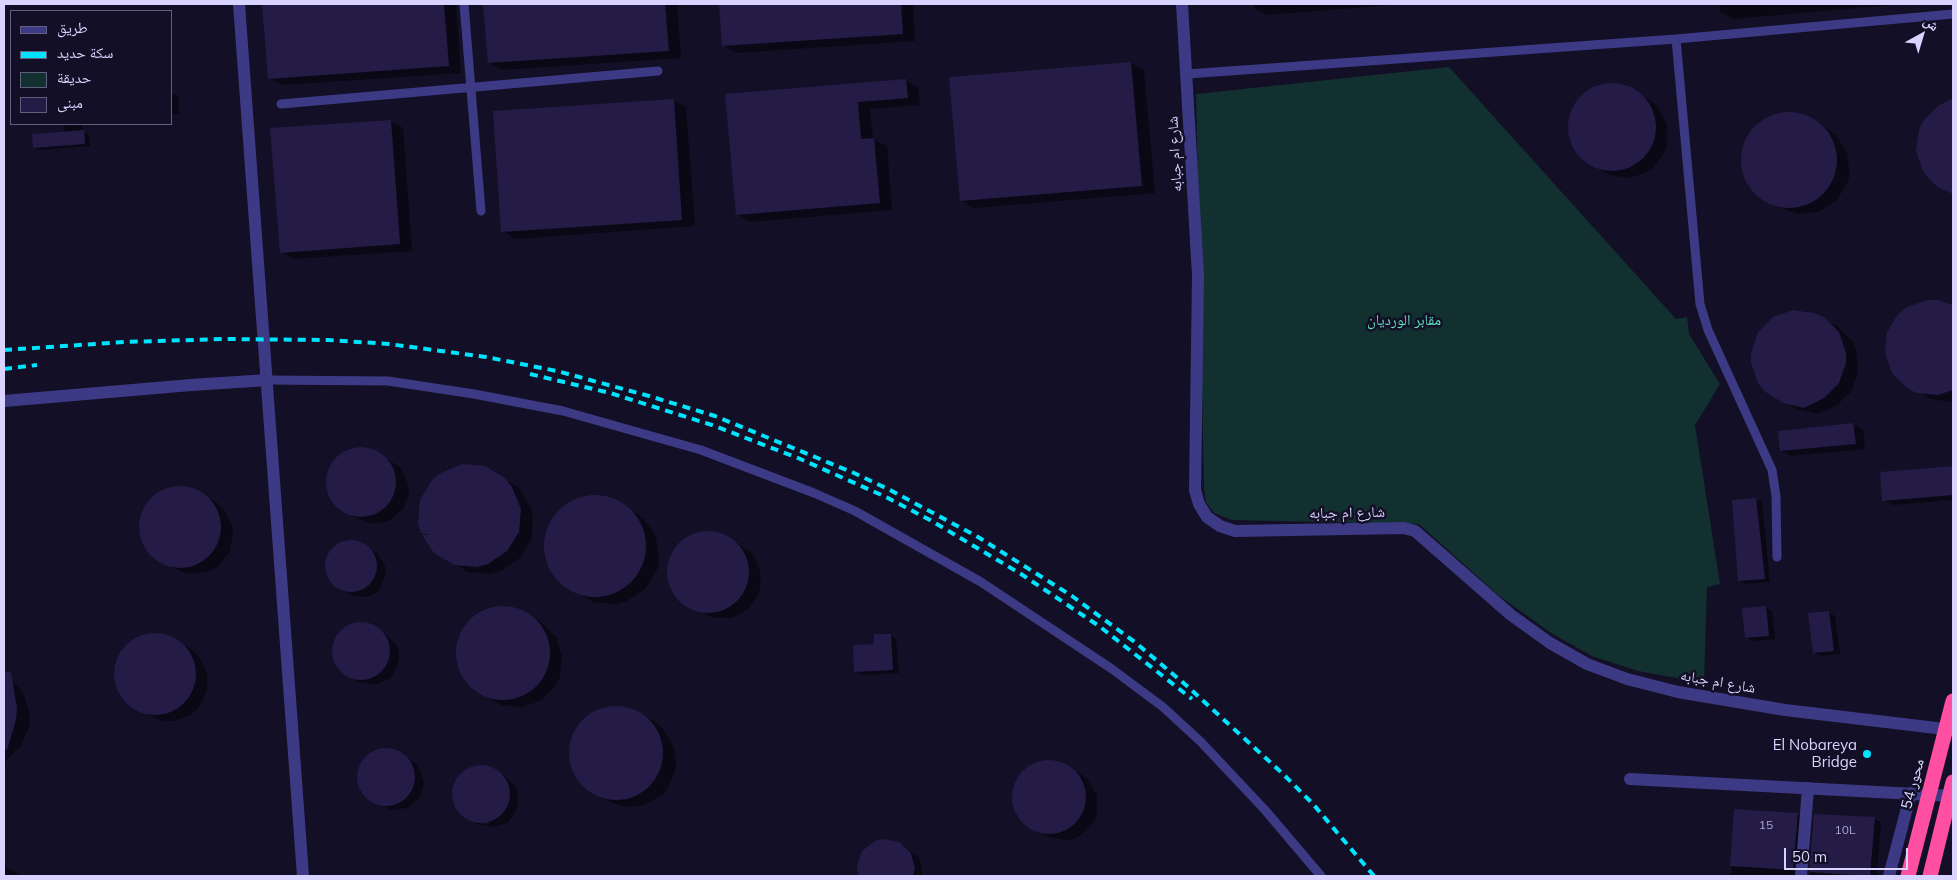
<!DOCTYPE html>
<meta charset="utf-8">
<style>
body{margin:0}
#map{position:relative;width:1957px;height:880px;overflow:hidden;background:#130f26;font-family:Mulish,"Noto Naskh Arabic",sans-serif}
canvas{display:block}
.frame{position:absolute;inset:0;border:5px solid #d9d4ff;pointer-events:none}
.legend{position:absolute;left:10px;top:10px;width:162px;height:115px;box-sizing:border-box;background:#130f26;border:1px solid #625e7d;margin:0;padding:6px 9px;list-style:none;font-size:15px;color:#d9d4ff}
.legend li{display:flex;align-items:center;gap:10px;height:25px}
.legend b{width:25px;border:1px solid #625e7d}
.north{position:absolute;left:1897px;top:10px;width:50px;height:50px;-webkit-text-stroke:4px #130f26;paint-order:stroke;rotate:39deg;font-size:14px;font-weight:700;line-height:20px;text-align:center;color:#d9d4ff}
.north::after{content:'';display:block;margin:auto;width:18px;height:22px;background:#d9d4ff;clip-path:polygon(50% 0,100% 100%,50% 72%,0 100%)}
.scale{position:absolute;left:1784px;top:848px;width:124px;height:22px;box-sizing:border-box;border:2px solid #d9d4ff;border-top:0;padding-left:6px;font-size:15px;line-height:18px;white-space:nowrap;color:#d9d4ff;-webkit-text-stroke:4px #130f26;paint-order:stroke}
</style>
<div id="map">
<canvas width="1957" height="880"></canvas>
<div class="frame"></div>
<ul class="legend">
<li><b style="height:6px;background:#3d3a85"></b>طريق</li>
<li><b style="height:6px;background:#00e5ff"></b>سكة حديد</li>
<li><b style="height:14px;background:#12302f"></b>حديقة</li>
<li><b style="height:14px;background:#241b47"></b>مبنى</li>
</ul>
<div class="north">ش</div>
<div class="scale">50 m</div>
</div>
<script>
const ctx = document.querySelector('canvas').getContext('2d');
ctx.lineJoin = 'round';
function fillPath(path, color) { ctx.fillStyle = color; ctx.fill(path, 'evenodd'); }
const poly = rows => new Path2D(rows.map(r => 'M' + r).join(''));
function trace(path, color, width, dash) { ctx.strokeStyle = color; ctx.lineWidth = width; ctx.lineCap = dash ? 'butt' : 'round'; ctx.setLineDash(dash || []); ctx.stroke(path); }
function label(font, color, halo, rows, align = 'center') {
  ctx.font = font + ' Mulish,"Noto Naskh Arabic",sans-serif'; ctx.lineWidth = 5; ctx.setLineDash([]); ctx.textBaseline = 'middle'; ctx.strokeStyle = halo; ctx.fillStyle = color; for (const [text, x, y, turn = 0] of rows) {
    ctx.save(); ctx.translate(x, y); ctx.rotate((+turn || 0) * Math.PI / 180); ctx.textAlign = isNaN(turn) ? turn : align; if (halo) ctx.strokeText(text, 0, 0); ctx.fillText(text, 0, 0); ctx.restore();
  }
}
fillPath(poly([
 [1449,67,1676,319,1687,317,1689,334,1720,384,1695,425,1720,584,1707,587,1704,683,1638,671,1592,656,1551,633,1498,595,1419,524,1232,520,1214,513,1206,502,1204,488,1196,94]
]), '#12302f');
fillPath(poly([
 [264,4,456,4,461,73,282,85,269,78],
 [485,4,677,4,681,58,502,70,489,63],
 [720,4,913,4,915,41,736,53,723,45],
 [1254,4,1404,4,1267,15,1254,8],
 [1720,4,1903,4,1733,19,1720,11],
 [1131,63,1144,71,1155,193,974,208,961,200,951,78],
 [905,80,918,88,920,105,870,109,873,139,887,146,892,210,750,222,737,214,726,95],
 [1617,85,1650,100,1658,107,1667,125,1667,146,1663,155,1650,171,1630,178,1610,175,1587,162,1574,147,1570,137,1569,127,1574,107,1580,99,1597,87],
 [171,94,178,95,179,114,171,115],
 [673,100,686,107,695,226,515,239,503,231],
 [1948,102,1953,102,1953,194,1939,186],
 [1795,114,1815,121,1828,129,1836,135,1847,153,1850,174,1847,184,1836,201,1819,212,1798,214,1778,207,1757,193,1745,175,1743,165,1745,144,1757,127,1774,116],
 [391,121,403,128,412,251,294,259,281,252],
 [63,124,82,124,83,132,89,135,90,146,39,150,34,147,64,133],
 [1948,304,1953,307,1953,401,1951,402,1931,399,1899,380,1888,363,1886,342],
 [1804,311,1823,319,1837,326,1852,341,1856,350,1858,371,1852,391,1837,405,1818,414,1797,409,1774,397,1752,352,1754,342,1766,325,1783,314],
 [1853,424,1863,430,1865,449,1791,456,1781,451],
 [364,448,373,450,401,468,408,484,409,493,403,509,389,521,372,524,355,517,342,510,330,496,328,479,329,470,339,456,347,451],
 [462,466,485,468,518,487,530,506,533,517,531,539,520,558,501,571,490,574,468,572,435,552,429,536,422,532,441,474],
 [1953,467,1953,500,1893,505,1884,500,1881,474],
 [175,487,184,487,216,502,223,508,232,525,233,535,229,553,216,568,208,572,188,574,171,567,157,559,144,545,141,536,141,517,145,508,157,494],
 [588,496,610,498,624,506,643,518,656,536,659,559,657,570,645,589,627,601,616,604,593,602,560,583,548,564,545,542,547,531,558,511,577,499],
 [1756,499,1762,502,1770,582,1746,584,1740,581,1733,501],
 [699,533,718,533,748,550,755,557,761,575,759,594,748,609,732,618,713,618,682,601,676,594,669,576,669,562,676,549,690,537],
 [344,542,352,542,377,553,385,566,386,574,380,589,374,594,367,597,352,596,329,579,326,572,327,557,331,550],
 [1766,607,1772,611,1775,639,1752,641,1746,637],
 [508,608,528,614,541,622,556,637,562,656,560,677,555,686,541,701,521,707,501,705,478,692,463,677,457,658,457,647,464,628,478,614,488,609],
 [1829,612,1835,616,1840,654,1821,656,1815,653],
 [359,624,374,627,384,633,396,644,399,651,399,659,394,673,389,679,375,685,359,682,342,671,337,665,334,650,339,635,344,629],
 [150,634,160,634,191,649,198,656,207,672,207,691,198,708,191,715,173,721,164,721,146,714,125,700,116,683,116,664,125,647,132,641],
 [890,635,896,639,899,673,862,675,855,671,875,645],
 [4,676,18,686,24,695,30,716,29,727,20,747,4,762],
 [622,708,641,715,655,722,663,729,674,747,676,767,669,786,663,794,645,805,625,807,605,800,592,792,577,778,570,758,573,737,584,720,601,710],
 [383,749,391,750,405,757,415,763,420,769,424,784,419,799,407,808,391,810,377,802,367,796,359,783,358,775,363,761,369,755],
 [1048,762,1066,766,1079,773,1087,779,1097,795,1097,813,1094,822,1081,835,1073,839,1064,840,1046,836,1025,823,1015,807,1014,789,1017,780,1030,767],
 [478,766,493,769,504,775,515,786,518,793,517,809,508,822,501,825,494,827,478,824,474,822,489,825,490,823,468,818,457,808,454,800,455,784,458,778,463,772],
 [1735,810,1798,814,1804,818,1799,876,1731,876],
 [1815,815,1875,819,1881,822,1877,876,1810,876],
 [899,843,915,854,920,860,923,876,860,876,858,866],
 [4,866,9,869,22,876,4,876]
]), '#0007');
fillPath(poly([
 [262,4,444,4,449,66,268,79],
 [483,4,665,4,669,51,488,63],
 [719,4,901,4,903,34,722,46],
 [1131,62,1142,186,960,201,949,77],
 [906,79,908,98,858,102,861,139,874,138,880,203,736,215,725,94],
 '1568 127a44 44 0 1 1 88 0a44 44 0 1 1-88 0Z',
 [1953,98,1953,194,1938,187,1930,180,1923,171,1916,151,1919,130,1923,121,1938,106],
 [674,99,682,220,501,232,493,111],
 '1741 160a48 48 0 1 1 96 0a48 48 0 1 1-96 0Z',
 [391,120,400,244,280,253,270,128],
 [84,130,85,144,33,148,32,134],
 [1927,300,1938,300,1953,305,1953,390,1938,395,1916,393,1907,388,1892,373,1885,353,1887,332,1898,314,1907,307],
 [1793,310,1814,313,1824,317,1839,332,1846,353,1846,363,1839,383,1824,398,1804,408,1783,403,1764,391,1758,383,1751,363,1751,352,1758,332,1773,317],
 [1853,423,1856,444,1780,451,1778,431],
 '326 482a35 35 0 1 1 70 0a35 35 0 1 1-70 0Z',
 [462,464,485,466,505,478,512,487,521,509,519,532,507,551,488,564,477,567,454,565,434,553,422,535,429,535,421,533,418,523,420,500,432,480,441,473],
 [1953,466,1953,495,1882,501,1880,472],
 '139 527a41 41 0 1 1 82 0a41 41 0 1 1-82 0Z',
 '544 546a51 51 0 1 1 102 0a51 51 0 1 1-102 0Z',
 [1756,498,1765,579,1738,581,1732,500],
 '667 572a41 41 0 1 1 82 0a41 41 0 1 1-82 0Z',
 '325 566a26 26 0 1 1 52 0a26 26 0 1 1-52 0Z',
 '456 653a47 47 0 1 1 94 0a47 47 0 1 1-94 0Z',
 [1766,606,1769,636,1745,638,1742,608],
 [1829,611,1834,651,1813,653,1808,613],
 '332 651a29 29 0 1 1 58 0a29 29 0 1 1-58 0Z',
 '114 674a41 41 0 1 1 82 0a41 41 0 1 1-82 0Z',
 [874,634,891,634,893,670,854,672,853,645,874,644],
 [4,672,11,672,17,708,16,720,7,750,4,750],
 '569 753a47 47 0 1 1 94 0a47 47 0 1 1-94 0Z',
 '357 777a29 29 0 1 1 58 0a29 29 0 1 1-58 0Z',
 '1012 797a37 37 0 1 1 74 0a37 37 0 1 1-74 0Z',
 '452 794a29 29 0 1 1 58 0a29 29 0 1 1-58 0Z',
 [1734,809,1798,813,1793,870,1730,866],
 [1814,814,1875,817,1870,876,1809,872],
 [883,839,899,842,911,853,915,869,913,876,858,876,857,866,862,851,875,841]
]), '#241b47');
trace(poly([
 [464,4,481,211],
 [1676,39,1700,304,1708,330,1772,470,1776,496,1777,557],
 [1187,74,1676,39,1953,14],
 [281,104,658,71],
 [268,380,388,381,474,394,563,411,701,450,814,493,855,511,981,582,1112,669,1163,707,1201,742,1265,810,1321,876]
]), '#3d3a85', 9);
trace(poly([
 [239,4,303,876],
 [1182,4,1198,275,1195,490,1199,504,1207,517,1220,526,1235,531,1404,528,1415,531,1511,615,1550,643,1587,664,1627,679,1678,692,1785,710,1953,730],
 [4,401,191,385,268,380],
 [1630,779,1953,796],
 [1801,876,1808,788],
 [1889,876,1911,793]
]), '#3d3a85', 12);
trace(poly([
 [1908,876,1953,701],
 [1930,876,1953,782]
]), '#ff4fa3', 15);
trace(poly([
 [4,350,125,342,223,339,328,340,389,344,486,357,557,371,649,396,715,416,854,473,890,490,978,537,1072,596,1136,643,1187,686,1282,773,1313,804,1374,876],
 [4,369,37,365],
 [530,374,610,393,712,425,798,458,886,497,930,520,1021,574,1099,626,1192,699]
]), '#00e5ff', 4, [8, 6]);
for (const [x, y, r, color] of [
 [1867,754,5,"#00e5ff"]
]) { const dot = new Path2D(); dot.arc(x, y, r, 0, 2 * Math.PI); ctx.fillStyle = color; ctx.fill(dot); trace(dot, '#130f26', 2); }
label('12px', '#aca6d1', null, [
 ["15",1766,825],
 ["10L",1845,830]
]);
label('15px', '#d9d4ff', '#130f26', [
 ["شارع ام جبابه",1175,154,-93],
 ["شارع ام جبابه",1347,513,-1],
 ["شارع ام جبابه",1718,682,10],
 ["محور 54",1913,784,-75]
]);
label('15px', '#5fe0c0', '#130f26', [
 ["مقابر الورديان",1404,320]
]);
label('15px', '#d9d4ff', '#130f26', [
 ["El Nobareya",1857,745],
 ["Bridge",1857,762]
], 'right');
</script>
